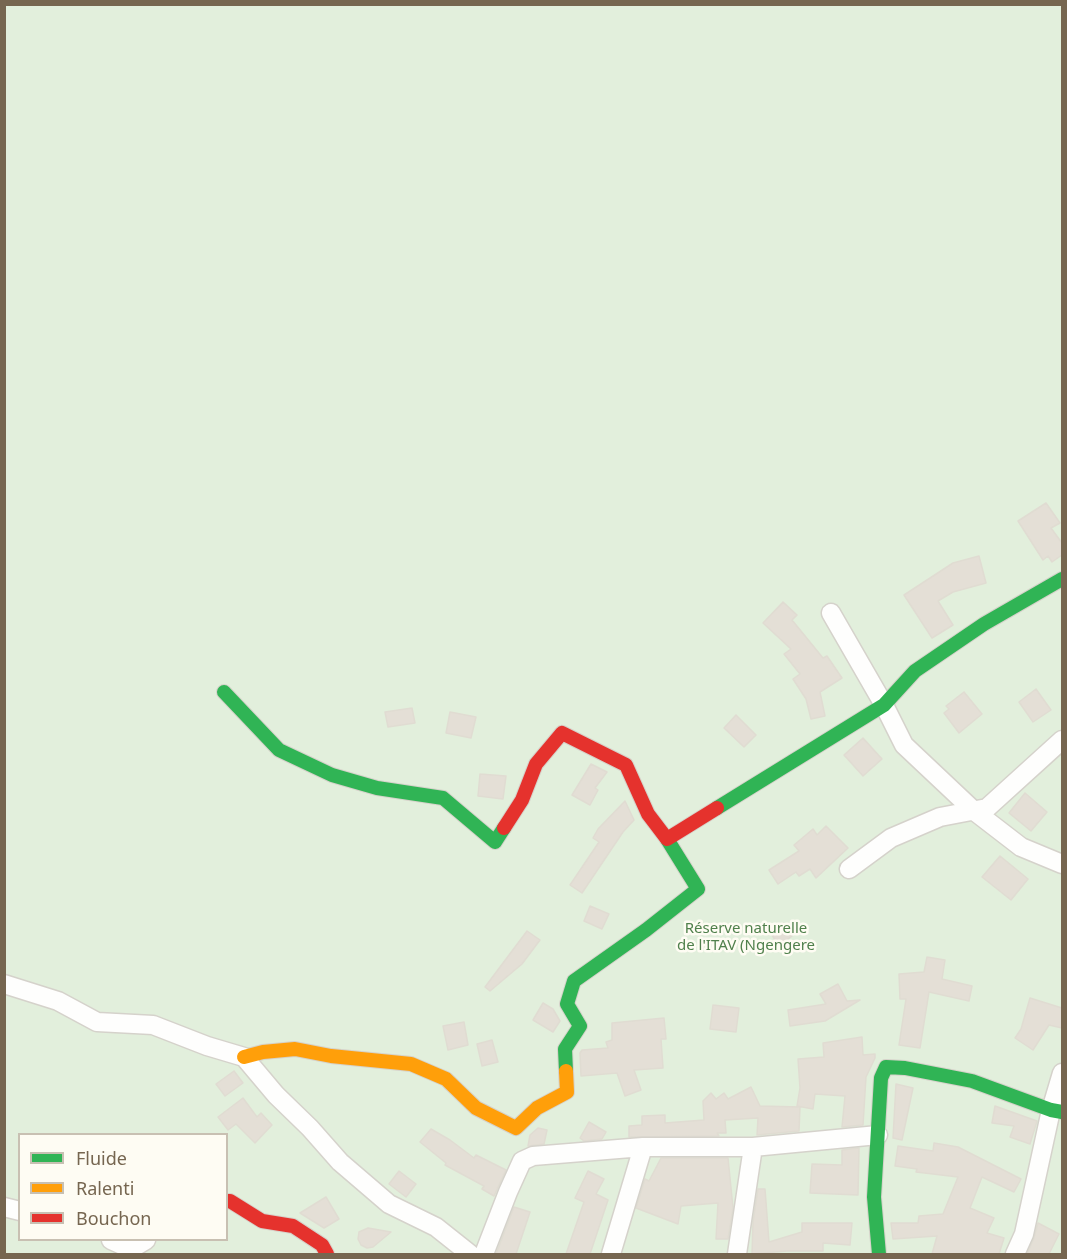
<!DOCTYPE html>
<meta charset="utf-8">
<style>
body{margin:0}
#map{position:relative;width:1067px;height:1259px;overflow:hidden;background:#f8f6f0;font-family:"Noto Sans",sans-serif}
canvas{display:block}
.frame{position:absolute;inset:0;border:6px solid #766650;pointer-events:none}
.legend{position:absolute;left:18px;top:1133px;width:210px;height:108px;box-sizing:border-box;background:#fefcf3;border:2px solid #c8c0b2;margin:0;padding:8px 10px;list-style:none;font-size:18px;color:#766650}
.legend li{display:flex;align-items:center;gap:12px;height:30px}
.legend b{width:30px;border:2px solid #c8c0b2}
</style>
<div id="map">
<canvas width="1067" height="1259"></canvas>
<div class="frame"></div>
<ul class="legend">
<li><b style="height:8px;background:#30b455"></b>Fluide</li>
<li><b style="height:8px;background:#ff9f0a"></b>Ralenti</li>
<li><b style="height:8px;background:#e5322d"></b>Bouchon</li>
</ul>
</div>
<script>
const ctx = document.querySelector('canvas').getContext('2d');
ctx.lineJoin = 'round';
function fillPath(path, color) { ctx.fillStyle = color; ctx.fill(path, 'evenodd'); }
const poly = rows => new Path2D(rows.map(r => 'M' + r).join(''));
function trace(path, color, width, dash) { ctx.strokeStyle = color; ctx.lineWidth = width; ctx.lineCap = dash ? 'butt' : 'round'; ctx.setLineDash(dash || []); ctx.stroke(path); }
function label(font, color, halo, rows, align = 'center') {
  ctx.font = font + ' "Noto Sans",sans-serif'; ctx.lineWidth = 5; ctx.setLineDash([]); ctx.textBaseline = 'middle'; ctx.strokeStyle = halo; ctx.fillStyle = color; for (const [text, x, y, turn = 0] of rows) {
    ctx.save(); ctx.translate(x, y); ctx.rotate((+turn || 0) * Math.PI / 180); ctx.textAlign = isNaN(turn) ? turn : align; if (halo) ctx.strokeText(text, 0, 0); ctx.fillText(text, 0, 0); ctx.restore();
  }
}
fillPath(poly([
 [5,5,1062,5,1062,1254,5,1254],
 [20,1134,226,1134,226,1240,20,1240]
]), '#e2efdc');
const building = poly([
 [1046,503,1060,523,1051,528,1062,543,1062,555,1052,562,1048,556,1043,560,1018,521,1046,503],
 [979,556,986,583,953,592,938,601,953,625,932,638,904,595,953,563,979,556],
 [783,602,797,615,792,620,823,658,827,656,842,678,820,692,825,716,811,719,806,699,793,679,800,674,784,654,791,649,763,623,783,602],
 [1036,689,1051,710,1033,722,1019,702,1036,689],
 [964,692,982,714,959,733,944,713,949,709,946,706,964,692],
 [412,708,415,723,388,727,385,712,412,708],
 [450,712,476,717,471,738,446,733,450,712],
 [736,715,756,735,744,747,724,728,736,715],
 [863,738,882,759,863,776,844,755,863,738],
 [591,764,607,772,595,788,598,790,590,805,572,795,591,764],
 [480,774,506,776,503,799,478,796,480,774],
 [1025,793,1047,812,1031,831,1009,813,1025,793],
 [625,801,634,820,623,832,582,893,570,885,599,842,593,838,598,829,625,801],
 [826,826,848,848,816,878,810,869,799,876,796,872,778,884,769,870,799,851,794,845,813,829,817,835,826,826],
 [1000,856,1028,879,1011,900,982,877,1000,856],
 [590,906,609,914,602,929,584,921,590,906],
 [783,923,792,936,779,946,770,932,783,923],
 [527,931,540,940,522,964,490,991,485,987,527,931],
 [927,957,945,960,942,979,972,986,969,1001,929,992,920,1048,899,1045,906,999,900,999,899,974,924,972,927,957],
 [838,984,847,1001,860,1000,825,1021,790,1026,788,1010,826,1004,820,994,838,984],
 [1030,998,1062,1008,1062,1028,1049,1025,1033,1050,1015,1038,1021,1029,1030,998],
 [543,1003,553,1009,560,1021,553,1032,533,1020,543,1003],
 [713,1005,739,1008,736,1032,710,1029,713,1005],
 [664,1018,666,1039,661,1039,663,1068,634,1070,641,1090,625,1096,617,1073,581,1076,580,1053,582,1050,608,1048,606,1042,612,1040,612,1023,664,1018],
 [464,1022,468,1045,448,1050,443,1026,464,1022],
 [862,1037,863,1055,875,1054,875,1058,866,1077,863,1125,842,1127,845,1096,815,1094,813,1109,797,1106,800,1088,798,1059,824,1057,823,1043,862,1037],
 [492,1040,498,1062,482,1066,477,1044,492,1040],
 [234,1071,243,1083,225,1096,216,1084,234,1071],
 [896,1084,913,1088,902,1140,893,1138,896,1084],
 [751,1087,760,1106,800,1107,799,1131,757,1135,758,1118,725,1120,726,1133,717,1133,719,1136,629,1137,629,1126,642,1125,642,1116,665,1115,665,1123,704,1120,703,1101,711,1093,716,1099,724,1093,728,1099,751,1087],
 [243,1098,257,1117,261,1113,272,1125,255,1143,236,1124,228,1130,218,1117,243,1098],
 [995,1106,1037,1121,1030,1144,1010,1137,1014,1126,992,1123,995,1106],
 [589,1122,606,1132,602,1139,584,1141,580,1138,589,1122],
 [538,1128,547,1130,544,1144,528,1146,530,1135,538,1128],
 [431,1129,450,1140,474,1158,476,1155,506,1170,494,1196,482,1189,484,1186,445,1165,446,1163,420,1142,431,1129],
 [934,1143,958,1147,1021,1179,1014,1192,982,1177,970,1208,994,1218,987,1233,1004,1238,999,1254,932,1254,937,1236,893,1239,891,1223,918,1223,919,1216,943,1214,958,1177,916,1172,917,1169,895,1166,898,1146,933,1151,934,1143],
 [859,1148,858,1195,810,1193,812,1164,842,1165,842,1150,859,1148],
 [661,1158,728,1158,733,1208,728,1239,716,1239,718,1203,681,1206,678,1224,636,1208,645,1179,649,1181,661,1158],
 [399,1171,416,1184,406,1197,389,1184,399,1171],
 [588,1171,604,1179,596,1194,608,1200,590,1254,566,1254,584,1202,575,1198,588,1171],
 [758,1189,765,1189,769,1242,802,1232,802,1223,852,1223,850,1245,823,1243,823,1251,787,1251,752,1254,753,1222,758,1189],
 [326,1197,339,1219,324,1228,300,1213,326,1197],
 [514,1207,530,1212,516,1254,496,1254,514,1207],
 [1038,1223,1059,1234,1049,1254,1027,1254,1034,1238,1038,1223],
 [368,1228,391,1232,373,1247,367,1248,361,1245,358,1239,359,1232,368,1228]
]);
fillPath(building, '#e4dfd6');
trace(building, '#e0dcd2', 1.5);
const street = poly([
 [831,613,884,705,904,745,973,810,1021,847,1062,864],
 [849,869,891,838,940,817,987,808,1062,740],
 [4,984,58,1001,97,1022,153,1025,207,1046,244,1057,276,1095,310,1128,340,1162,389,1204,436,1227,470,1254],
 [4,1207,20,1211],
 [111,1240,131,1249,146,1240],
 [484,1254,508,1192,522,1161,533,1156,643,1147,753,1147,878,1135],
 [611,1254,643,1147],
 [737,1254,753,1147],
 [1015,1254,1024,1234,1051,1110,1062,1073]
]);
const fast = poly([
 [224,692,279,750,332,775,377,788,443,798,495,842,504,828],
 [717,808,884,705,915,671,984,624,1062,579],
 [566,1071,565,1049,580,1026,567,1004,574,981,646,930,698,889,667,839],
 [879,1254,874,1197,881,1078,886,1067,905,1068,972,1081,1051,1110,1062,1112]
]);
const slow = poly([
 [244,1057,263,1052,295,1049,331,1056,411,1064,446,1079,476,1108,516,1128,537,1108,567,1092,566,1071]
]);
const jam = poly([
 [504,828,522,800,536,764,562,733,626,765,648,814,667,839,717,808],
 [226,1201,230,1201,262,1221,293,1226,322,1245,327,1254]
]);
trace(street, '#d5d2cb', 21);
trace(fast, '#d6d2ca', 16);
trace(slow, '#d6d2ca', 16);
trace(jam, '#d6d2ca', 16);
trace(street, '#fefefd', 18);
trace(fast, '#30b455', 14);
trace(slow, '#ff9f0a', 14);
trace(jam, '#e5322d', 14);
label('15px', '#50804c', '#fefcf3', [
 ["Réserve naturelle",746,929],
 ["de l'ITAV (Ngengere",746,946]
]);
</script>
